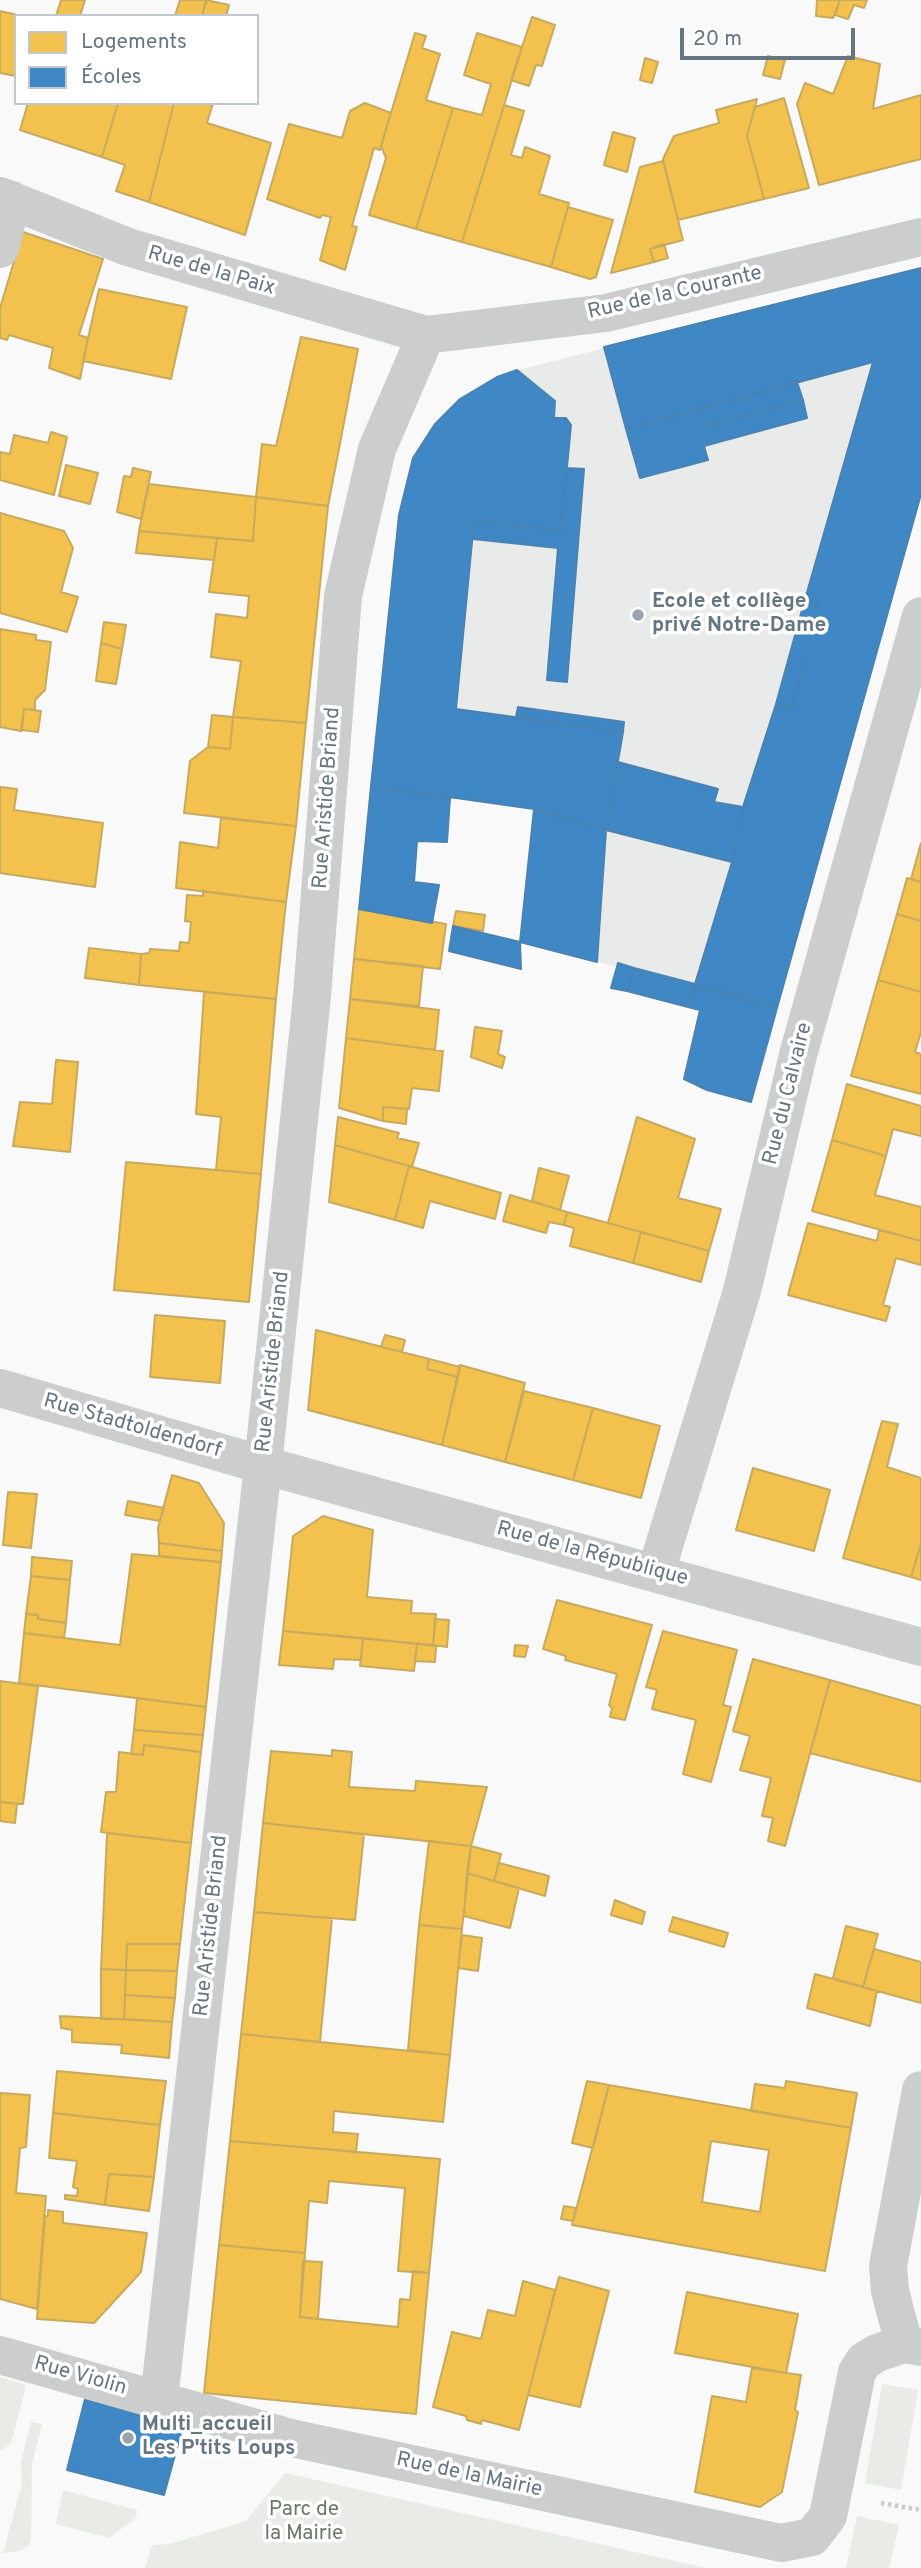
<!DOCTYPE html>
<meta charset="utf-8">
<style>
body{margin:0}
#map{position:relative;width:921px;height:2568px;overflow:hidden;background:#f9f9f9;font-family:Overpass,sans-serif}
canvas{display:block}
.legend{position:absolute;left:14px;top:14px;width:245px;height:91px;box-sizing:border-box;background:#fff;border:2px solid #c1c8cd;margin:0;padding:9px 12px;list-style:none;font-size:21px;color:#657682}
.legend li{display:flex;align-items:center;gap:14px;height:35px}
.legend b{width:35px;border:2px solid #c1c8cd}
.scale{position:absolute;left:680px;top:28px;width:175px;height:32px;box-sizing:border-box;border:4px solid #657682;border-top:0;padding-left:9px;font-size:21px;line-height:24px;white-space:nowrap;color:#657682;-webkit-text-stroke:5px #fff;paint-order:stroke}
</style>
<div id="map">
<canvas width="921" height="2568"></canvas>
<ul class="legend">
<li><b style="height:19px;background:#f2c14e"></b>Logements</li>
<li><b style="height:19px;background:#3f88c5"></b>Écoles</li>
</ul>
<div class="scale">20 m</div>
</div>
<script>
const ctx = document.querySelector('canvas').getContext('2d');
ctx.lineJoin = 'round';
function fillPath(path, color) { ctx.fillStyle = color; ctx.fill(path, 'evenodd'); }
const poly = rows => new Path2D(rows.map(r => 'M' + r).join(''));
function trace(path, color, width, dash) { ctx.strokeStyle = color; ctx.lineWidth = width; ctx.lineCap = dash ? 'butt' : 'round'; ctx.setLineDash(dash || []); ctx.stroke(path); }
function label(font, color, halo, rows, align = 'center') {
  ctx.font = font + ' Overpass,sans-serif'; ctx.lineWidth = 7; ctx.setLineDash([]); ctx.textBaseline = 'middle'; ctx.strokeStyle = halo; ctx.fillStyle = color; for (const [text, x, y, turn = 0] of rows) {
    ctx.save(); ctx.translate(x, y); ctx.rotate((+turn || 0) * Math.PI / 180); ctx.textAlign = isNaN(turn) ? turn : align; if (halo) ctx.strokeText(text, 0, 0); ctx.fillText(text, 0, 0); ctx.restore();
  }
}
fillPath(poly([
 [921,268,921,490,777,1008,520,942,534,809,371,786,399,515,413,458,423,441,460,399,510,372]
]), '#e9eaea');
fillPath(poly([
 [0,2377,26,2385,11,2444,0,2451],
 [882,2384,918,2390,901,2490,865,2483],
 [31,2422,42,2424,32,2464,31,2540,29,2546,19,2551,3,2553,22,2484,21,2462],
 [285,2473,706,2568,145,2568,152,2545,170,2544,246,2521],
 [63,2490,137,2510,136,2518,109,2538,56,2524],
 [857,2516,899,2525,889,2568,846,2568]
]), '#e8ebe6');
const homes = poly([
 [61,0,85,0,80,16,56,16,61,0],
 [180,0,207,0,202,16,175,16,180,0],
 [206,0,229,5,226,16,202,16,206,0],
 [817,0,840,0,833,18,816,16,817,0],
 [840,0,867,0,864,8,854,5,848,19,835,15,840,0],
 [0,11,22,16,16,16,16,76,0,73,0,11],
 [532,17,555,25,542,66,536,65,529,86,511,80,532,17],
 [415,33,426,36,422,48,440,54,426,100,453,108,416,229,369,215,386,158,381,146,415,33],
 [477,33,522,47,462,242,416,229,453,108,482,115,491,84,464,75,477,33],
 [768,56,785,60,780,79,763,75,768,56],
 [848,56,880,64,873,109,921,95,921,159,819,185,797,104,805,83,833,94,848,56],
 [645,58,658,62,652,83,640,80,645,58],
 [784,98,809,188,764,199,747,136,755,107,784,98],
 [757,99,747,136,764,199,678,220,663,159,674,136,719,123,716,110,757,99],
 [28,103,118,103,102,157,20,130,28,103],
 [118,103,174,103,149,202,116,191,125,165,102,157,118,103],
 [174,103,213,103,207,123,271,143,245,235,149,202,174,103],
 [365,103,391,113,380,150,374,148,352,226,357,227,345,270,320,260,331,217,322,215,320,218,267,199,289,124,342,138,350,111,365,103],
 [504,105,524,111,511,155,522,158,525,147,550,156,539,194,569,203,551,267,462,242,504,105],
 [613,132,635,138,627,172,604,165,613,132],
 [663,161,683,240,650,249,654,262,611,273,640,167,663,161],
 [568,207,613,220,596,277,590,279,551,267,568,207],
 [23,232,103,259,79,335,88,338,80,379,49,368,53,348,9,335,7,340,0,338,0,308,23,232],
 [664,244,668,258,654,262,650,249,664,244],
 [99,289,187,307,171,379,83,361,99,289],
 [301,337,358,349,328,506,256,497,262,444,276,446,301,337],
 [51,432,67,437,54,495,0,480,0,452,10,454,14,435,48,443,51,432],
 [66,465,98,473,90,504,59,496,66,465],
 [133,468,151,472,141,519,117,512,124,476,131,477,133,468],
 [149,484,256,497,253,541,139,531,149,484],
 [256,497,328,506,306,723,233,717,241,661,211,657,216,614,247,618,249,596,209,592,217,538,253,541,256,497],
 [0,513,64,531,73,548,61,592,78,597,67,632,0,613,0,513],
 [139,531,217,538,214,560,136,553,139,531],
 [104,622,126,625,122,649,101,643,104,622],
 [0,629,36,635,36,640,51,642,45,690,35,700,35,710,24,709,21,731,0,727,0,629],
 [101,643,122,649,116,684,96,681,101,643],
 [24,709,41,711,38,732,22,730,24,709],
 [212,715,233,717,230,749,208,747,212,715],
 [233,717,306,723,296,826,184,813,190,761,208,747,230,749,233,717],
 [0,787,17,789,14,810,103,823,95,887,0,873,0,787],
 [221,818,296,826,286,902,176,888,180,842,218,848,221,818],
 [921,843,921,882,911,879,921,843],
 [907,878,921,882,921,921,897,914,907,878],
 [203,891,286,902,276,999,139,985,141,954,149,953,150,949,179,951,180,942,189,943,191,922,185,921,187,895,203,896,203,891],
 [359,909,446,924,440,969,354,959,359,909],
 [456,911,485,915,483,931,453,926,456,911],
 [897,914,921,921,921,992,878,980,897,914],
 [89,948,141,954,139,985,85,978,89,948],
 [354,959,423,966,419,1006,350,999,354,959],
 [878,980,921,992,921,1032,915,1052,921,1054,921,1094,851,1076,878,980],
 [204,992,276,999,261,1174,216,1170,221,1117,196,1114,204,992],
 [350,999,439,1010,435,1050,346,1038,350,999],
 [475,1027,502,1031,498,1054,505,1057,502,1068,471,1057,475,1027],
 [346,1038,443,1051,439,1091,412,1088,409,1109,383,1107,383,1121,339,1108,346,1038],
 [56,1060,78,1062,70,1152,13,1146,20,1102,52,1104,56,1060],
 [847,1084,921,1106,921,1136,893,1129,886,1156,832,1140,847,1084],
 [383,1107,407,1109,406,1124,383,1121,383,1107],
 [338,1117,399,1133,397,1138,419,1143,412,1167,335,1145,338,1117],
 [637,1117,695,1139,678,1198,721,1209,709,1251,608,1223,637,1117],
 [832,1140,886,1156,875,1195,921,1207,921,1241,812,1211,832,1140],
 [335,1145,409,1166,395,1220,329,1202,335,1145],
 [126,1162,261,1174,249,1302,114,1290,126,1162],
 [409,1166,501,1193,495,1219,430,1201,423,1228,395,1220,409,1166],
 [539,1168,569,1176,560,1210,532,1201,539,1168],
 [510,1195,567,1212,564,1225,549,1222,546,1233,503,1221,510,1195],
 [567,1212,641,1232,633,1263,570,1246,574,1228,564,1225,567,1212],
 [808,1223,877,1241,879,1230,921,1241,921,1265,896,1258,883,1305,890,1307,886,1321,788,1295,808,1223],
 [641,1232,709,1251,701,1282,633,1263,641,1232],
 [155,1315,225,1321,220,1383,150,1377,155,1315],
 [316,1330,429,1359,427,1369,458,1377,442,1445,308,1410,316,1330],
 [385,1335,405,1340,402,1352,381,1347,385,1335],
 [429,1359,460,1367,458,1377,427,1369,429,1359],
 [460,1365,525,1383,505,1462,442,1445,460,1365],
 [524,1391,593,1408,573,1480,505,1462,524,1391],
 [593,1408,660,1426,641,1498,573,1480,593,1408],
 [882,1421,898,1424,887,1467,921,1478,921,1544,911,1577,843,1558,882,1421],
 [753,1468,830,1490,814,1551,736,1530,753,1468],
 [172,1475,199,1483,224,1523,222,1551,159,1543,158,1528,172,1475],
 [8,1492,37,1494,31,1548,3,1545,8,1492],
 [128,1501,164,1508,160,1521,125,1515,128,1501],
 [323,1516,373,1530,367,1597,412,1601,411,1613,436,1614,433,1645,283,1631,293,1536,323,1516],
 [159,1543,222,1551,221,1562,159,1556,159,1543],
 [921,1544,921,1580,911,1577,921,1544],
 [132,1554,221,1562,206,1707,19,1683,24,1633,120,1645,132,1554],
 [32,1557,72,1561,70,1580,31,1576,32,1557],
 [31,1576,70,1580,66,1623,38,1619,38,1615,26,1614,31,1576],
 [557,1600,652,1625,625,1720,610,1717,612,1708,609,1705,617,1674,565,1660,566,1656,543,1649,557,1600],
 [26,1614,38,1615,38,1619,66,1623,64,1638,24,1633,26,1614],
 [435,1619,449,1620,447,1647,433,1645,435,1619],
 [283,1631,363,1638,361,1660,334,1659,333,1669,279,1665,283,1631],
 [663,1631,737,1650,723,1705,731,1707,711,1782,683,1774,696,1720,652,1709,657,1690,646,1687,663,1631],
 [363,1638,417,1644,414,1671,360,1666,363,1638],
 [417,1644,436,1646,435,1662,415,1661,417,1644],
 [515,1645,528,1646,525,1657,514,1656,515,1645],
 [753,1659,830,1680,785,1846,768,1841,773,1818,762,1816,771,1778,740,1770,750,1736,733,1731,753,1659],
 [830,1680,921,1706,921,1782,810,1753,830,1680],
 [0,1681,38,1686,23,1804,0,1802,0,1681],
 [137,1698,206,1707,203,1735,134,1730,137,1698],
 [134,1730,203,1735,201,1752,144,1745,143,1755,131,1754,134,1730],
 [144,1745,201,1752,191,1843,101,1832,106,1792,116,1792,119,1752,143,1755,144,1745],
 [332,1750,352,1752,349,1787,415,1791,416,1781,487,1787,471,1846,263,1823,271,1751,332,1756,332,1750],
 [0,1802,17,1804,15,1823,0,1821,0,1802],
 [263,1823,364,1834,355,1920,254,1912,263,1823],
 [107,1833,191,1843,180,1944,127,1944,126,1970,101,1969,107,1833],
 [429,1841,471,1846,462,1929,419,1925,429,1841],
 [471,1846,501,1854,494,1881,467,1873,471,1846],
 [499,1863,549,1876,545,1896,494,1881,499,1863],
 [467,1873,519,1888,510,1928,464,1916,467,1873],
 [615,1900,645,1912,642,1924,611,1915,615,1900],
 [254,1912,332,1918,320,2042,241,2034,254,1912],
 [673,1917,728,1933,724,1947,669,1931,673,1917],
 [419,1925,462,1929,450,2055,408,2050,419,1925],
 [846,1926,878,1934,863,1987,833,1978,846,1926],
 [462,1935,482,1938,478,1971,458,1968,462,1935],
 [127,1944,180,1944,177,1971,126,1970,127,1944],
 [874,1949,921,1962,921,2003,863,1987,874,1949],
 [101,1969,126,1970,124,2019,101,2019,101,1969],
 [126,1970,177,1971,175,1998,125,1995,126,1970],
 [815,1974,877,1991,870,2026,807,2008,815,1974],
 [125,1995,175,1998,172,2022,124,2019,125,1995],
 [60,2016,172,2022,169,2058,121,2053,122,2045,72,2042,72,2030,61,2028,60,2016],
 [241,2034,450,2055,443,2122,334,2111,333,2132,358,2134,356,2152,230,2141,241,2034],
 [57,2071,166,2081,160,2125,53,2113,57,2071],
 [587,2081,609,2085,593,2148,572,2143,587,2081],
 [786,2081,857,2093,851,2128,751,2111,755,2084,785,2088,786,2081],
 [609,2085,851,2128,825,2271,572,2225,609,2085],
 [711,2141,769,2150,760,2212,702,2202,711,2141],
 [0,2093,30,2095,26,2147,20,2148,16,2193,46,2196,37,2309,0,2299,0,2093],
 [53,2113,160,2125,154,2177,109,2174,105,2205,65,2199,65,2195,77,2196,78,2189,73,2187,77,2161,49,2158,53,2113],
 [230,2141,440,2159,429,2273,398,2271,405,2188,329,2181,327,2203,309,2201,305,2253,219,2245,230,2141],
 [109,2174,154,2177,149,2211,105,2205,109,2174],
 [564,2206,576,2208,573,2221,561,2219,564,2206],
 [48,2210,63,2212,63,2223,147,2233,141,2272,94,2323,37,2319,45,2216,48,2216,48,2210],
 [219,2245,305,2253,300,2317,398,2327,400,2299,410,2300,413,2271,429,2273,416,2414,204,2393,219,2245],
 [303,2261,322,2262,318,2319,300,2317,303,2261],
 [559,2277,609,2291,580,2407,528,2395,559,2277],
 [523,2281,555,2290,519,2430,482,2420,481,2424,467,2420,466,2416,433,2407,452,2332,481,2339,488,2310,515,2316,523,2281],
 [687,2292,798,2314,786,2373,675,2353,687,2292],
 [752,2368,801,2375,795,2410,798,2412,782,2492,760,2507,695,2492,712,2396,746,2402,752,2368]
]);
fillPath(homes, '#f2c14e');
trace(homes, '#c8aa5e', 2);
const schools = poly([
 [921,268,921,494,777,1008,695,984,732,862,743,807,776,704,792,708,819,606,804,603,873,362,626,429,604,347,921,268],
 [517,370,555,401,554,418,566,418,571,425,561,530,474,521,456,709,623,732,606,830,534,809,371,786,399,515,413,458,435,424,460,399,497,377,517,370],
 [797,382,803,400,707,426,702,408,797,382],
 [803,400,807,418,704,446,708,460,640,478,626,429,702,408,707,426,803,400],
 [567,468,584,469,567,682,547,680,558,548,473,539,474,521,561,530,567,468],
 [804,603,819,606,792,708,776,704,804,603],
 [518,707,624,722,623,732,516,717,518,707],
 [618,762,718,789,714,802,743,807,732,862,606,830,618,762],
 [371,786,450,798,447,842,417,841,414,882,439,885,432,923,359,909,371,786],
 [534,809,606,830,597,962,520,942,534,809],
 [453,926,520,942,521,969,449,951,453,926],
 [618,963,634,968,627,991,611,988,618,963],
 [634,968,695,984,688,1007,627,991,634,968],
 [695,984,777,1008,751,1102,707,1090,684,1079,700,1010,688,1007,695,984],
 [85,2399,183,2426,164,2495,67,2470,85,2399]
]);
fillPath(schools, '#3f88c5');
trace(schools, '#4a83b1', 2);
trace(poly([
 [881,2503,921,2510]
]), '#cacbcc', 4.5, [3.5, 3.5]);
trace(poly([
 [0,196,128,247,426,335,606,313,921,237],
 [0,249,12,200],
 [0,1388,263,1465,921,1647],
 [656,1572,742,1291,798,1055,921,616],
 [904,2344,890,2291,888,2266,921,2090],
 [0,2355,291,2438,781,2543,812,2537,828,2516,857,2372,864,2361,877,2353,904,2344,921,2347],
 [159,2400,263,1465,312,996,343,596,377,449,426,335]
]), '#cccece', 38);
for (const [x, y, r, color] of [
 [638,615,7,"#99a4ac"],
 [128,2438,7,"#99a4ac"]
]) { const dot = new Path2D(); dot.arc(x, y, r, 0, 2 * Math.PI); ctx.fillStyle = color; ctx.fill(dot); trace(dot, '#fff', 2.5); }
label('21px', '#657682', '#fff', [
 ["Rue de la Paix",211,272,16],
 ["Rue de la Courante",675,294,-13],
 ["Rue Aristide Briand",328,798,-86],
 ["Rue du Calvaire",789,1094,-76],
 ["Rue Aristide Briand",274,1362,-84],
 ["Rue Stadtoldendorf",132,1427,16],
 ["Rue de la République",592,1555,15],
 ["Rue Aristide Briand",212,1926,-84],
 ["Rue Violin",80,2377,16],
 ["Rue de la Mairie",469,2476,12]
]);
label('bold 21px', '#657682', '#fff', [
 ["Ecole et collège",652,603],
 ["privé Notre-Dame",652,627],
 ["Multi_accueil",142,2426],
 ["Les P'tits Loups",142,2450]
], 'left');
label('21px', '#697a64', '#fff', [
 ["Parc de",304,2511],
 ["la Mairie",304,2535]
]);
</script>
